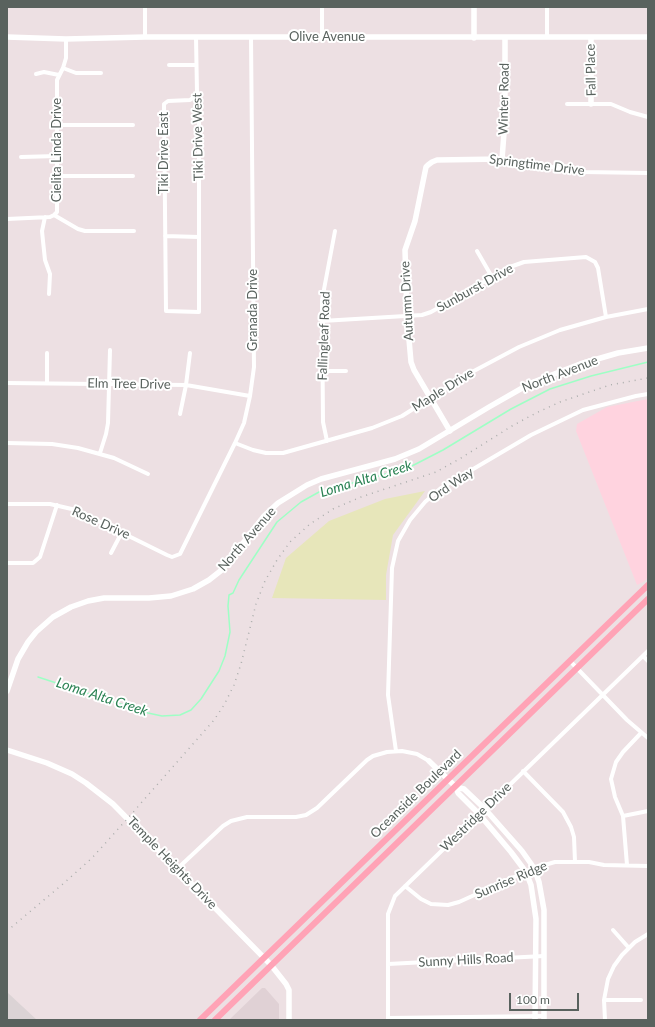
<!DOCTYPE html>
<style>
body{margin:0}
#map{position:relative;width:655px;height:1027px;overflow:hidden;background:#ede0e3;font-family:Lato,sans-serif}
canvas{display:block}
.frame{position:absolute;inset:0;border:8px solid #59625e;pointer-events:none}
.scale{position:absolute;left:509px;top:993px;width:70px;height:18px;box-sizing:border-box;border:2px solid #59625e;border-top:0;padding-left:5px;font-size:12px;line-height:14px;white-space:nowrap;color:#59625e;-webkit-text-stroke:3px #fff;paint-order:stroke}
</style>
<div id="map">
<canvas width="655" height="1027"></canvas>
<div class="frame"></div>
<div class="scale">100 m</div>
</div>
<script>
const ctx = document.querySelector('canvas').getContext('2d');
ctx.lineJoin = 'round';
function fillPath(path, color) { ctx.fillStyle = color; ctx.fill(path, 'evenodd'); }
const poly = rows => new Path2D(rows.map(r => 'M' + r).join(''));
function trace(path, color, width, dash) { ctx.strokeStyle = color; ctx.lineWidth = width; ctx.lineCap = dash ? 'butt' : 'round'; ctx.setLineDash(dash || []); ctx.stroke(path); }
function label(font, color, halo, rows, align = 'center') {
  ctx.font = font + ' Lato,sans-serif'; ctx.lineWidth = 4; ctx.setLineDash([]); ctx.textBaseline = 'middle'; ctx.strokeStyle = halo; ctx.fillStyle = color; for (const [text, x, y, turn = 0] of rows) {
    ctx.save(); ctx.translate(x, y); ctx.rotate((+turn || 0) * Math.PI / 180); ctx.textAlign = isNaN(turn) ? turn : align; if (halo) ctx.strokeText(text, 0, 0); ctx.fillText(text, 0, 0); ctx.restore();
  }
}
fillPath(poly([
 [648,399,648,578,643,582,637,585,576,431,577,424,607,407]
]), '#ffd3df');
fillPath(poly([
 [8,993,37,1020,7,1020,7,994]
]), '#dbd3d5');
fillPath(poly([
 [262,988,265,988,279,1004,279,1020,229,1020]
]), '#e0d1d5');
fillPath(poly([
 [425,491,393,535,386,575,386,600,272,598,286,558,329,521,385,499]
]), '#e7e6ba');
trace(poly([
 [38,677,148,713,162,716,180,715,191,710,201,699,219,671,225,656,230,632,228,606,229,595,233,593,239,580,277,522,301,502,319,492,408,468,443,450,511,409,550,389,591,376,648,362]
]), '#9effc5', 1.5);
trace(poly([
 [145,7,145,37],
 [322,7,322,37],
 [547,7,547,37],
 [169,65,196,65],
 [63,68,76,73,101,73],
 [36,74,44,72,59,75],
 [195,96,190,100,168,101,164,104,164,108,166,311,199,312,199,108,198,101,195,96,197,93,196,37],
 [567,104,611,104,630,112,648,117],
 [57,125,133,125],
 [21,157,57,156],
 [502,159,583,172,648,173],
 [57,176,133,176],
 [54,215,78,229,85,231,134,231],
 [45,217,42,231,43,241,45,260,50,274,49,294],
 [7,219,50,217,54,215,57,212,57,80,63,68,66,58,66,39],
 [165,236,199,237],
 [477,251,492,277],
 [322,321,422,315,431,312,510,267,524,262,586,257,595,262,598,268,606,317],
 [47,353,47,383],
 [322,371,346,371],
 [7,383,186,385,250,396],
 [180,414,186,385,190,353],
 [327,441,323,422,322,300,335,231],
 [7,443,52,444,78,448,114,458,148,474],
 [235,443,253,450,266,453,283,453,372,428,402,416,472,372,519,347,560,330,606,317,648,309],
 [100,453,106,434,108,423,110,350],
 [7,504,50,504,76,510,167,555,172,557,180,554,235,443,244,423,250,396,254,367,251,37],
 [111,553,122,532],
 [7,563,33,563,40,557,57,505],
 [643,656,648,661],
 [570,661,627,720,648,738],
 [396,751,388,695,392,568,398,541,410,520,425,502,441,488,531,435,583,410,636,396,648,394],
 [523,771,563,812,571,827,574,837,575,862],
 [623,816,648,811],
 [627,865,623,816,615,797,611,779,616,762,623,752,641,733],
 [177,869,223,826,231,821,247,817,296,817,306,815,317,808,367,760,373,756,387,752,402,751,417,754,429,761],
 [405,886,421,899,431,904,448,905,459,902,534,868,555,862,589,862,604,865,648,866],
 [613,930,629,948],
 [388,964,544,956],
 [604,1000,641,1000],
 [388,1018,544,1016],
 [388,1020,388,914,395,896,648,651],
 [605,1020,604,1000,608,979,614,966,622,955,635,942,648,934]
]), '#fff', 4);
trace(poly([
 [474,7,474,38],
 [7,37,66,39,145,37,648,37],
 [591,37,591,104],
 [450,431,414,370,411,362,407,317,405,250,415,221,426,167,428,165,432,162,437,160,502,159,505,120,505,38],
 [7,691,18,659,28,642,36,632,53,617,71,607,88,601,104,598,149,598,171,596,193,589,209,580,223,569,264,516,278,503,307,485,321,479,395,459,419,449,489,407,531,383,580,364,618,353,648,348],
 [7,750,47,763,72,774,86,783,113,804,271,965,286,984,289,990,289,1020],
 [429,761,456,787,458,793,479,814,511,852,526,872,531,885,536,919,535,1020],
 [456,787,464,789,485,809,522,851,534,868,539,882,544,910,544,1020]
]), '#fff', 5.5);
trace(poly([
 [200,1020,648,585],
 [215,1020,648,599]
]), '#ffa3b6', 6);
trace(poly([
 [7,931,64,883,92,858,128,818,214,720,224,705,234,685,241,664,256,604,265,581,277,560,290,542,310,524,333,509,361,497,436,472,461,458,512,426,536,413,560,402,610,385,648,378]
]), '#acaead', 1.5, [1, 5]);
label('13px', '#59625e', '#fff', [
 ["Olive Avenue",327,37],
 ["Fall Place",591,70,-91],
 ["Winter Road",504,99,-89],
 ["Tiki Drive West",198,137,-91],
 ["Cielita Linda Drive",57,150,-90],
 ["Tiki Drive East",164,153,-90],
 ["Springtime Drive",537,165,7],
 ["Sunburst Drive",475,288,-29],
 ["Autumn Drive",407,301,-93],
 ["Granada Drive",253,310,-90],
 ["Fallingleaf Road",324,336,-88],
 ["North Avenue",560,374,-21],
 ["Elm Tree Drive",129,384,1],
 ["Maple Drive",443,390,-32],
 ["Ord Way",451,485,-34],
 ["Rose Drive",101,523,24],
 ["North Avenue",247,539,-49],
 ["Oceanside Boulevard",416,794,-44],
 ["Westridge Drive",476,817,-44],
 ["Temple Heights Drive",172,863,46],
 ["Sunrise Ridge",511,880,-23],
 ["Sunny Hills Road",466,960,-3]
]);
label('italic 14px', '#298152', '#fff', [
 ["Loma Alta Creek",366,479,-17],
 ["Loma Alta Creek",102,697,18]
]);
</script>
